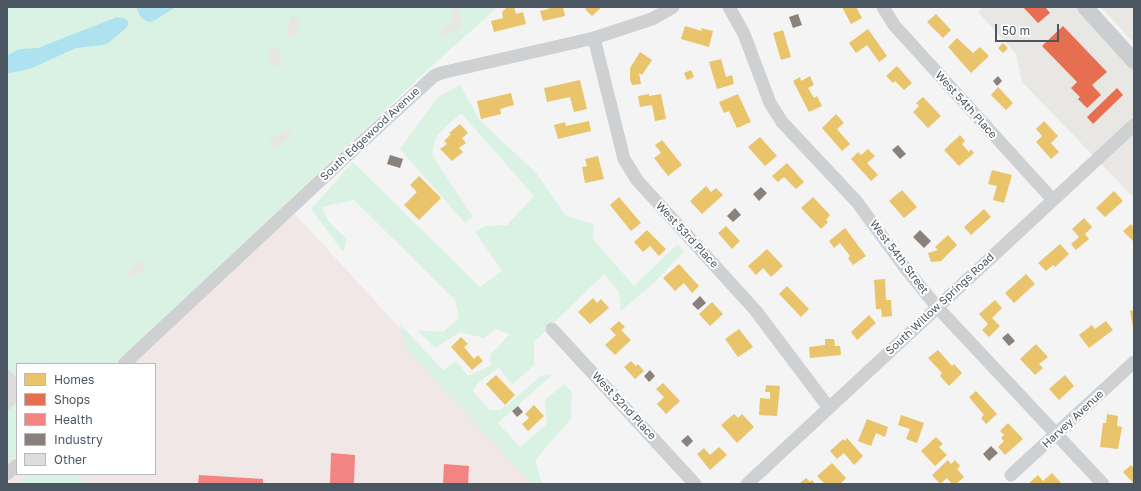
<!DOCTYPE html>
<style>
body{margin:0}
#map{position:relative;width:1141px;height:491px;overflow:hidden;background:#f4f4f4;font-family:"Golos Text",sans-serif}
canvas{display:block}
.frame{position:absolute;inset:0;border:8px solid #4a5661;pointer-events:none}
.legend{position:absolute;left:16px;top:363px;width:140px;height:112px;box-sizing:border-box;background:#fff;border:1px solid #b7bbc0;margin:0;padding:5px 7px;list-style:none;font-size:12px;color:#4a5661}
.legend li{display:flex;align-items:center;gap:8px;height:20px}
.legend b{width:20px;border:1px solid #b7bbc0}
.scale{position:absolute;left:995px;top:24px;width:64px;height:18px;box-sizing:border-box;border:2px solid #4a5661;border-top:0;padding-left:5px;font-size:12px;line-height:14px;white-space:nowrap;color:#4a5661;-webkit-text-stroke:3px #fff;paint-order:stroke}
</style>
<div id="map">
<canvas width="1141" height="491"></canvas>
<div class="frame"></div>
<ul class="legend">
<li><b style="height:11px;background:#e9c46a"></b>Homes</li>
<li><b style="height:11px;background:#e76f51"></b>Shops</li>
<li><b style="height:11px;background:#f28482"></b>Health</li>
<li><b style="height:11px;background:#8a817c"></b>Industry</li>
<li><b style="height:11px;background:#ddddde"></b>Other</li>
</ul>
<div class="scale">50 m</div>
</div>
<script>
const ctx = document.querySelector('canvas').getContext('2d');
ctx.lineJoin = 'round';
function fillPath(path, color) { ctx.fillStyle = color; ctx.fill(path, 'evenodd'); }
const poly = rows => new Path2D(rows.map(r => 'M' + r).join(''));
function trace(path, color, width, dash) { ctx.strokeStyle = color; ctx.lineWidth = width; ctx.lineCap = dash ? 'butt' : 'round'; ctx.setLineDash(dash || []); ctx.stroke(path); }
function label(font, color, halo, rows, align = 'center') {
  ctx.font = font + ' "Golos Text",sans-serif'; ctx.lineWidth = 4; ctx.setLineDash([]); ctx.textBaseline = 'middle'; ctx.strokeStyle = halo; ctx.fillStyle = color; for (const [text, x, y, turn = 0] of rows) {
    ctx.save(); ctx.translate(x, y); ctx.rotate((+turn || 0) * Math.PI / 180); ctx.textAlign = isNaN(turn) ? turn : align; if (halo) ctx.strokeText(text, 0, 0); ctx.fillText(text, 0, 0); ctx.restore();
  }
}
fillPath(poly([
 [984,7,1080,7,1134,65,1134,198,1022,82,1016,54,978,12],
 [1101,7,1134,7,1134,43]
]), '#e8e7e3');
fillPath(poly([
 [293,212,544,484,7,484,7,481,17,472,17,474,155,474,155,364,132,364]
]), '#f1e7e6');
fillPath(poly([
 [7,7,498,7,436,62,115,364,17,364,17,456,7,465],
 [460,85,479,119,536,173,566,216,594,224,593,239,634,286,678,244,684,251,655,282,621,311,619,292,604,274,534,342,534,365,512,385,499,367,478,383,473,391,490,410,501,410,541,376,553,374,498,423,520,447,547,424,545,400,564,384,572,392,571,419,535,460,542,484,532,484,408,351,399,323,443,370,456,361,468,376,491,365,490,355,510,334,495,329,484,338,460,332,435,348,417,330,443,332,459,318,455,300,354,200,322,207,328,221,347,239,343,252,311,209,353,162,480,287,502,271,475,232,485,226,507,225,534,196,461,113,436,136,432,155,473,217,465,223,400,149,437,98],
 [29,474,77,474,86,484,18,484]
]), '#d9f2e3');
fillPath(poly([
 [456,8,458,9,461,15,462,24,460,28,443,36,440,34,441,30,446,29,447,25,453,21,452,11],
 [292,16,299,18,300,23,299,27,295,29,298,32,298,34,293,38,289,36,288,33,288,25,290,23,289,19],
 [274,48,279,50,282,55,280,64,277,66,275,64,273,66,270,64,270,60,268,57,269,54,271,52,271,49],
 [288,130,291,134,290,138,286,139,284,143,280,146,274,148,271,147,269,143,271,139,284,131],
 [139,261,144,262,146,265,145,268,143,272,135,273,134,276,132,278,128,277,126,274,127,272]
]), '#e7e6e1');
fillPath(poly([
 [136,7,176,7,155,20,150,22,146,21,140,16],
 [117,17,126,19,128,21,128,25,126,28,108,43,103,45,76,48,32,68,21,71,7,73,7,56,15,51,21,49,38,48]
]), '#aee2f0');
fillPath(poly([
 [507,7,514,7,516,14,523,12,526,24,494,32,491,21,503,18,502,12],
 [548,7,563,7,565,16,543,21,540,11,549,9],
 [587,7,602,7,592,16,585,9],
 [842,7,856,7,862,18,851,24],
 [936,14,951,30,943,38,927,22],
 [685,26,702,31,701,28,713,31,709,47,681,39],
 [868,29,887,56,879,62,867,45,856,53,849,43],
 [783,30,791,57,781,60,773,33],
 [957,38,973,53,980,47,989,56,971,73,948,47],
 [1003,43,1008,48,1003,53,998,48],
 [640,52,652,60,642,75,639,73,641,84,632,85,630,79,630,68],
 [721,59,726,77,732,75,734,84,717,89,709,62],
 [897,66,912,83,904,90,895,81,893,83,886,76],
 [691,70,694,77,687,80,684,73],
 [810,76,814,85,808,88,814,98,817,96,822,106,809,112,793,81,800,77,801,81],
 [580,80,587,109,574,112,570,97,547,102,544,88],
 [998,87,1013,103,1006,110,991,95],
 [511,93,514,105,500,109,501,114,481,119,477,101],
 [649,94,649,96,661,94,666,119,655,121,652,105,640,107,638,96],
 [738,94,751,122,737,128,729,111,724,113,719,102],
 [923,97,941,116,928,128,913,112,919,106,916,103],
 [836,114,844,123,837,129,850,144,842,151,822,128],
 [589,121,591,131,558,139,554,125,565,122,566,126],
 [1044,121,1058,136,1051,143,1059,152,1051,159,1036,142,1042,136,1036,129],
 [460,124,468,133,462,138,466,143,459,148,463,152,452,161,440,149,447,144,444,141,451,134,449,133],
 [960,135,965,141,962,144,969,152,971,149,974,153,959,166,944,150],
 [760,137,777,156,765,166,748,147],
 [662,140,682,165,668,176,654,158,661,153,655,145],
 [868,149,875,156,867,163,878,175,871,181,851,159,858,152,861,155],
 [598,156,604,179,585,183,582,167,587,166,585,159],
 [787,163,804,182,796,189,784,177,778,182,772,176],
 [992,170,1012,175,1004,203,993,200,997,186,988,184],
 [419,176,441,198,419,220,404,205,417,192,410,185],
 [706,186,711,192,716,188,723,195,702,214,690,201],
 [902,190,917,207,904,218,889,201],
 [1114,191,1123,201,1105,217,1096,208],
 [619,197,641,223,631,231,610,205],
 [813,197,830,215,826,220,828,222,821,229,801,208],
 [984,209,991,217,971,235,964,227],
 [1084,218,1092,227,1085,234,1089,239,1076,250,1071,244,1079,237,1072,229],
 [1131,224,1134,228,1133,241,1123,231],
 [726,226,740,241,732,249,718,233],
 [845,228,866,256,853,265,848,258,850,256,840,243,834,248,829,241],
 [647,230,666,249,659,256,650,246,643,252,634,242],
 [948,235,957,245,941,261,931,262,928,253,938,250,935,247],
 [1060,244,1069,254,1055,267,1053,265,1046,271,1038,263],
 [767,249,783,266,771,277,763,268,756,275,748,266],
 [679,264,699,286,692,293,684,283,675,291,663,278],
 [1026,274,1035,284,1014,303,1005,293],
 [885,279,886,300,891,300,892,316,882,317,881,309,876,309,874,280],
 [787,286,809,309,801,317,779,294],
 [593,298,597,303,601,299,609,308,590,324,578,312],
 [995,300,1002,308,992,318,1000,326,989,337,982,330,988,324,979,314],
 [712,302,723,314,710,326,699,314],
 [1134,310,1134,328,1133,328,1130,311],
 [869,315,876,323,857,340,851,332],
 [619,321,625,327,621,330,631,340,615,355,605,345,616,335,610,329],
 [1106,321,1113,330,1089,348,1079,335,1092,325,1095,329],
 [739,329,753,347,738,357,725,339],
 [461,337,468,344,464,347,474,359,478,355,483,361,472,370,451,347],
 [825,339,834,339,835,346,840,346,841,355,810,358,809,347,825,345],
 [1036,344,1048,357,1039,364,1043,368,1035,375,1020,359],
 [938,350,952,366,954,364,962,373,949,386,940,376,942,373,928,358],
 [631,361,636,366,638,364,644,371,635,379,624,367],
 [496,375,515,395,505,405,486,384],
 [1065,375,1074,386,1059,400,1049,389],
 [663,383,680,401,666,414,657,404,664,397,656,389],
 [766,385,780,386,777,416,759,415,760,398,770,399,770,392,765,392],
 [976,391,997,414,986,424,981,418,984,415,969,397],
 [534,405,544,416,528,431,522,424,529,418,525,414],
 [734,414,738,418,742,414,754,427,737,443,721,425],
 [1107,414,1118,416,1117,426,1122,427,1118,449,1100,447,1103,423,1106,423],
 [901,415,924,423,917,443,906,439,910,429,898,425],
 [867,419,888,427,885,437,876,433,871,446,858,441],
 [1008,423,1023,439,1005,455,998,447,1004,441,1001,438,1004,435,1000,431],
 [936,437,943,444,939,447,947,455,935,466,921,451],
 [847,438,863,456,854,465,844,453,837,459,830,451,843,439,845,441],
 [719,447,727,455,710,470,697,454,704,448,710,455],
 [948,460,951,464,955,460,960,466,957,469,964,477,956,484,952,484,947,478,940,484,932,475],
 [832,463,846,478,840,484,825,484,817,476],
 [1131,465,1134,468,1134,484,1123,472],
 [1052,473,1062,484,1031,484,1029,483,1038,475,1043,481],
 [806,478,810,482,812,480,815,484,799,484]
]), '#e9c46a');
fillPath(poly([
 [1023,7,1045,7,1050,13,1038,23],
 [1063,26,1107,72,1092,85,1101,95,1087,108,1078,99,1080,97,1071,88,1077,82,1042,46],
 [1117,88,1123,95,1093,124,1087,117]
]), '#e76f51');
fillPath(poly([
 [331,453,355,455,354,484,330,484],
 [444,464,469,466,468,484,443,484],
 [199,475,263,479,263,484,198,484]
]), '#f28482');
fillPath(poly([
 [798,14,802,25,793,28,789,17],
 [998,76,1002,81,997,86,993,81],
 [898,145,906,154,900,159,892,150],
 [390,155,403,159,400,168,387,164],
 [761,187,767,193,759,201,753,194],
 [735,208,741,215,733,222,727,216],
 [920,230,931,241,924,248,913,237],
 [700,296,706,303,698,310,692,304],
 [1008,333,1015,341,1009,346,1002,338],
 [650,370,655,376,649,382,644,376],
 [518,406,523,412,517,417,512,411],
 [688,435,693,441,687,447,681,441],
 [991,446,998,453,989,461,983,454]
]), '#8a817c');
fillPath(poly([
 [7,368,17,379,17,402,7,411]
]), '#ddddde');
trace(poly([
 [729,7,744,34,770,103,782,122,857,202,906,269,937,307,1103,484],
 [883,7,894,25,1053,200],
 [594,38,624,159,637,180,756,311,829,408],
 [552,329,695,484],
 [124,364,353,150,434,76,441,73,594,38,652,19,673,7],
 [7,474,17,465],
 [1011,475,1134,362],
 [747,484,1134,125]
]), '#ced0d2', 13);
trace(poly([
 [1085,7,1134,61]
]), '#caced1', 16);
label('11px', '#4a5661', '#fff', [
 ["West 54th Place",966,105,48],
 ["South Edgewood Avenue",370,134,-43],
 ["West 53rd Place",687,235,47],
 ["West 54th Street",899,257,53],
 ["South Willow Springs Road",940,304,-43],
 ["West 52nd Place",624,406,47],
 ["Harvey Avenue",1073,419,-43]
]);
</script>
